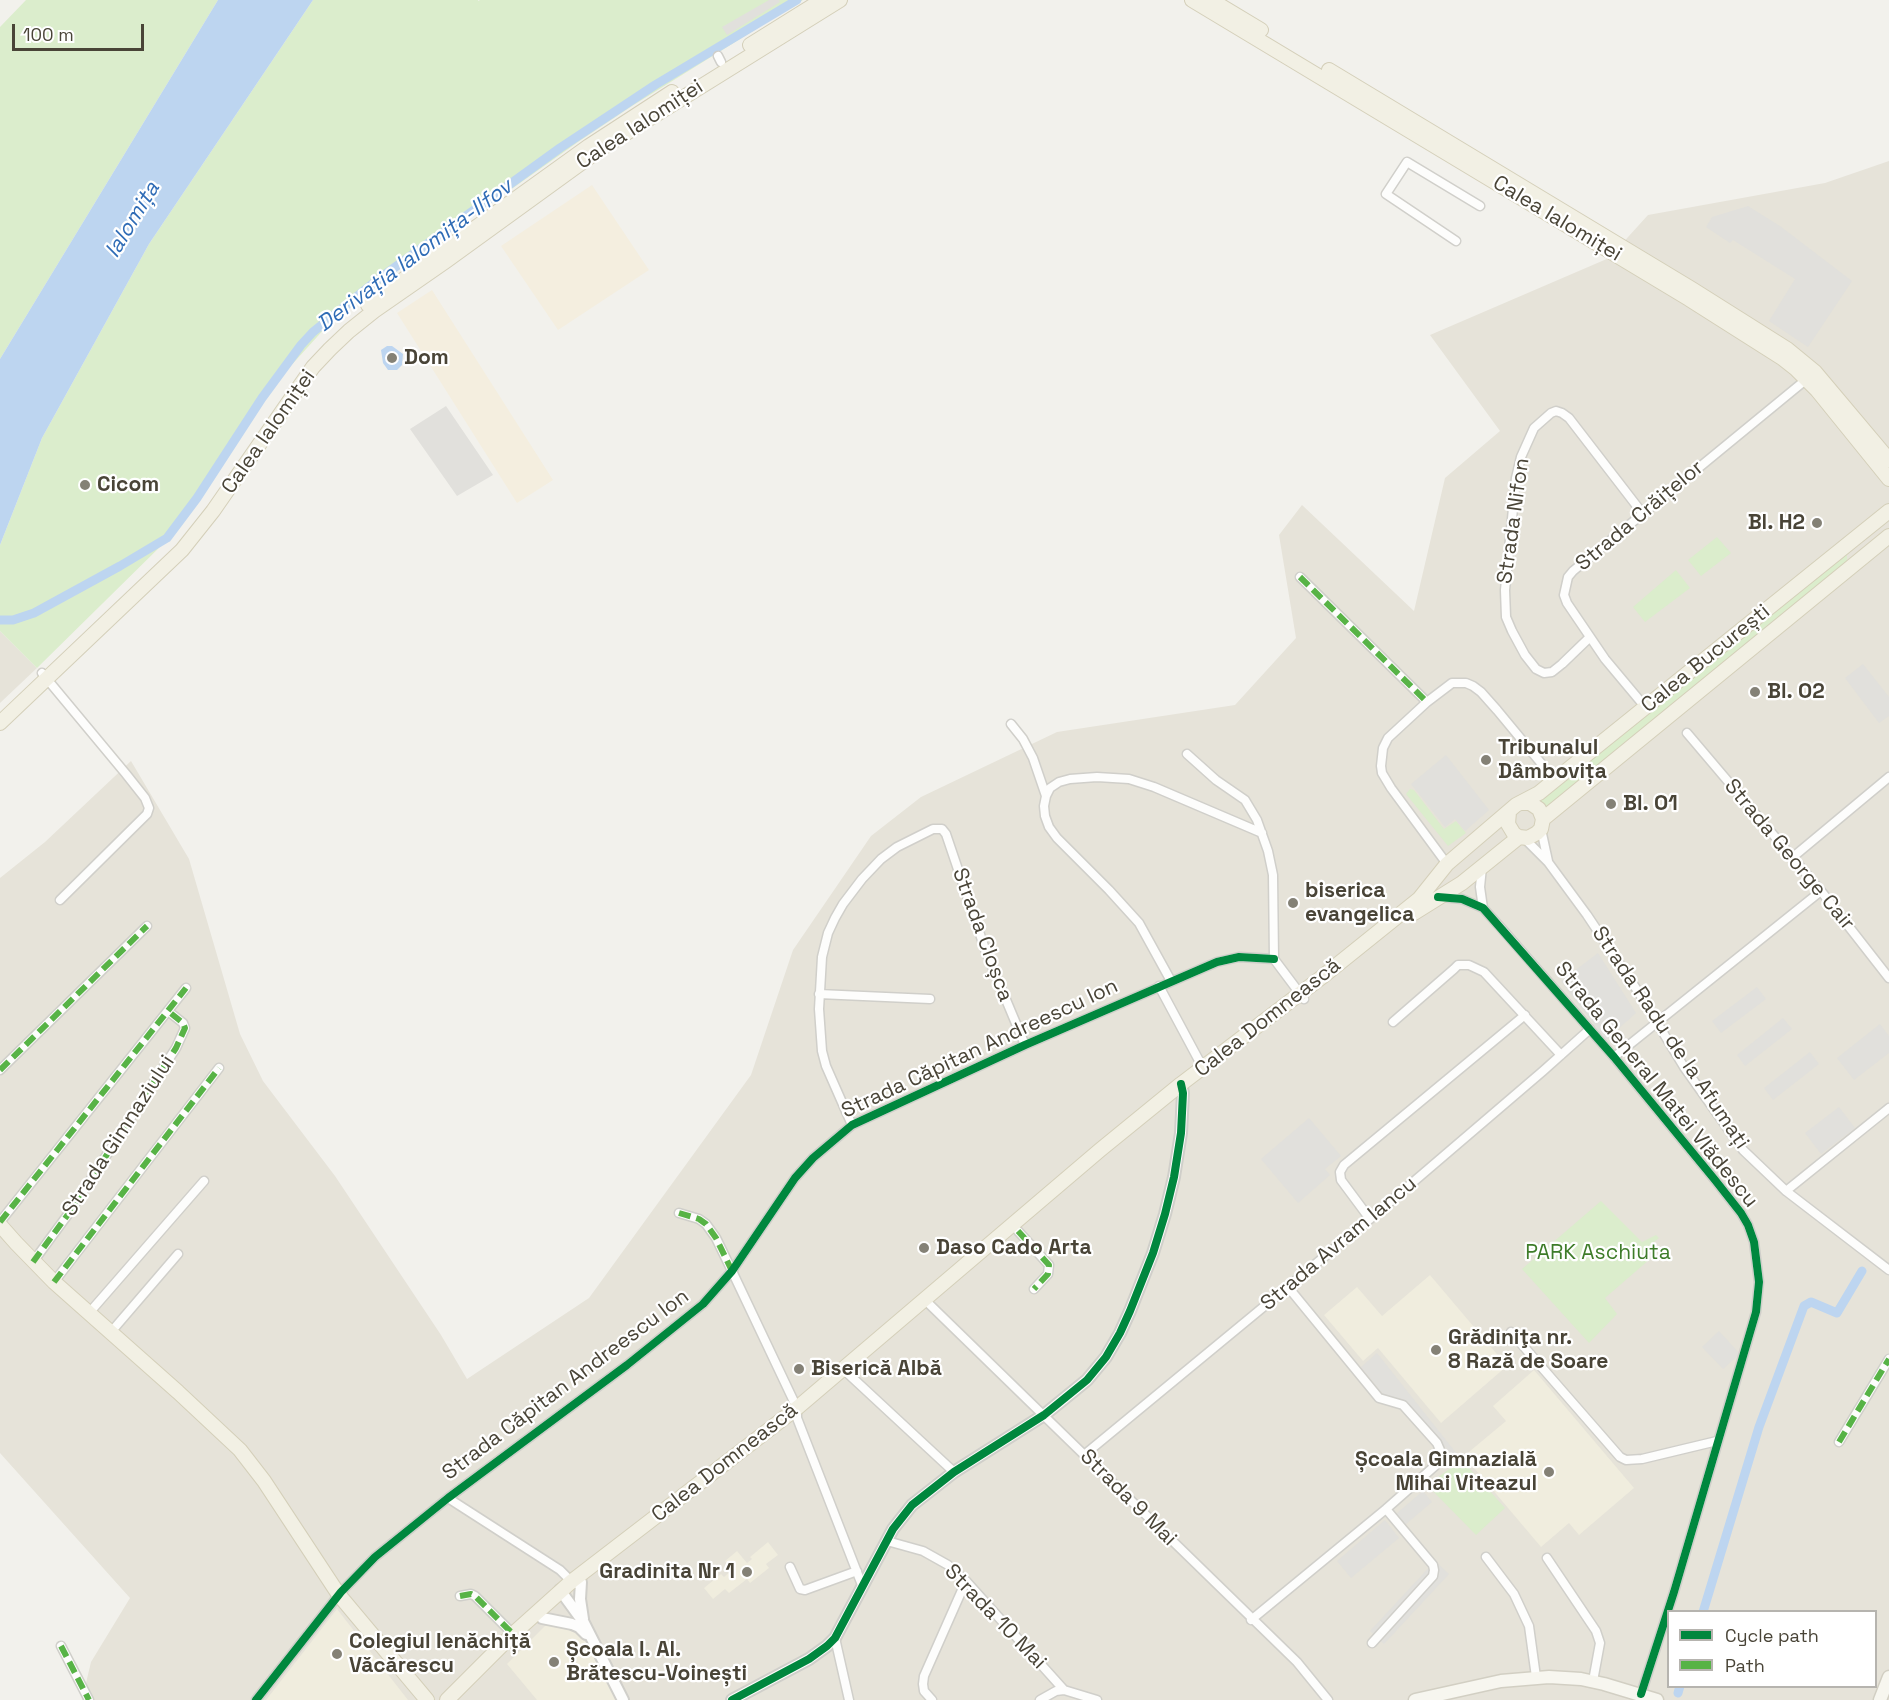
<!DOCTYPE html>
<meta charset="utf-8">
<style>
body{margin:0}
#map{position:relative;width:1889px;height:1700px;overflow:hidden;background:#f2f1ec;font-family:"Space Grotesk",sans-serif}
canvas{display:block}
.legend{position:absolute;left:1667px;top:1610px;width:210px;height:78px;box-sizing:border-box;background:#fff;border:2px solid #b6b4af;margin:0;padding:8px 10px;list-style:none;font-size:18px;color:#494437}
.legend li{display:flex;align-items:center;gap:12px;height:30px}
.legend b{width:30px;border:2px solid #b6b4af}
.scale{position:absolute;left:12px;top:24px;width:132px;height:27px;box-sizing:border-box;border:3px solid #494437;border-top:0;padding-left:8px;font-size:18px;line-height:21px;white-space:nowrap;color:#494437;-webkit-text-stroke:4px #fff;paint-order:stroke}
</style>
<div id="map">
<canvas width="1889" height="1700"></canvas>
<ul class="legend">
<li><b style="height:8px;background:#00873e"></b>Cycle path</li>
<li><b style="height:8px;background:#57b346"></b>Path</li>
</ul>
<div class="scale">100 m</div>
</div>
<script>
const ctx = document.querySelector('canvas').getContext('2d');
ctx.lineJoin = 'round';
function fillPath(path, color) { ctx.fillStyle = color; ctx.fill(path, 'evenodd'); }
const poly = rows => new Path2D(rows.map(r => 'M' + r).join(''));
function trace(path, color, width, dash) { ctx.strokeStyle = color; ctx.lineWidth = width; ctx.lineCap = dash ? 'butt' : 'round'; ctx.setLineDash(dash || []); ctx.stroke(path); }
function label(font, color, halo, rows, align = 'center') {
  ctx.font = font + ' "Space Grotesk",sans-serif'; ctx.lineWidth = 4.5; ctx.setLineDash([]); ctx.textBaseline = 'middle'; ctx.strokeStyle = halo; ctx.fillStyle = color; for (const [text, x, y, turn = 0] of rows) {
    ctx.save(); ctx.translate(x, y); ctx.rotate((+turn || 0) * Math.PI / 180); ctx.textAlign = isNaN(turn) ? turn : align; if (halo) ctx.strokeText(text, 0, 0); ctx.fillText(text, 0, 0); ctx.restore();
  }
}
fillPath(poly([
 [1889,161,1889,1700,82,1700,91,1662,130,1598,0,1453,0,878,45,842,131,761,189,859,240,1034,263,1081,335,1176,441,1335,467,1379,589,1298,751,1075,793,950,871,836,921,797,1057,732,1235,705,1296,638,1279,535,1302,505,1414,611,1445,478,1500,431,1430,335,1609,258,1648,215,1825,183],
 [1668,1612,1876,1612,1876,1686,1668,1686],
 [0,631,37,668,0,703]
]), '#e6e3d9');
fillPath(poly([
 [592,185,649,270,558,330,501,246],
 [432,290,553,480,517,503,397,313]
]), '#f4eedf');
fillPath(poly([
 [1430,1275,1507,1366,1441,1423,1378,1348,1363,1361,1324,1315,1357,1287,1382,1316],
 [1534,1370,1634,1488,1579,1535,1569,1523,1541,1547,1464,1456,1506,1421,1493,1406],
 [768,1542,778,1555,766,1564,769,1568,750,1583,747,1579,729,1593,725,1589,713,1599,704,1588,721,1574,724,1577,732,1570,725,1561,737,1551,747,1563,752,1559,750,1557],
 [337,1609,408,1700,266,1700],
 [555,1624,566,1624,584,1640,598,1660,619,1700,537,1700,507,1664,545,1626]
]), '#f0edde');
fillPath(poly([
 [26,0,218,0,0,359,0,27],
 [313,0,478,0,478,1,480,0,803,0,632,106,578,142,407,263,327,326,276,382,188,514,168,539,37,668,0,631,0,545,42,438,149,244],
 [1717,537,1731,553,1701,576,1688,560],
 [1847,553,1847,565,1544,810,1536,802],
 [1676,570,1690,588,1645,622,1633,607],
 [1410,789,1414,790,1444,829,1456,821,1466,833,1448,846,1406,794],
 [1601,1201,1642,1242,1656,1235,1659,1238,1643,1251,1650,1259,1605,1298,1617,1314,1589,1343,1522,1269],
 [1462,1460,1505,1508,1476,1535,1427,1485]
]), '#dbedcc');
fillPath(poly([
 [769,0,779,0,780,2,727,35,722,27],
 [1748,206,1780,226,1852,281,1808,347,1769,321,1795,279,1733,240,1730,243,1706,227,1712,217],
 [446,406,493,475,457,496,410,429],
 [1863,664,1889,697,1889,716,1879,723,1845,678],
 [1446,755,1489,810,1465,831,1455,819,1445,827,1411,784],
 [1598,953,1636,1013,1606,1040,1561,981],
 [1757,987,1766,999,1721,1033,1712,1021],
 [1783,1018,1792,1029,1745,1066,1737,1055],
 [1880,1024,1889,1036,1889,1053,1854,1080,1837,1058],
 [1810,1052,1819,1064,1773,1100,1764,1088],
 [1839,1107,1855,1128,1821,1154,1805,1133],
 [1309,1118,1341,1156,1325,1169,1330,1175,1298,1203,1261,1159],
 [1719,1331,1740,1354,1723,1369,1702,1347],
 [1377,1353,1457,1454,1454,1457,1404,1401,1386,1398,1361,1367],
 [1423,1491,1432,1502,1405,1525,1396,1514],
 [1385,1520,1399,1538,1351,1578,1337,1561],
 [1435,1561,1449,1574,1384,1644,1370,1631]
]), '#e1e0dc');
fillPath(poly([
 [218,0,313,0,149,244,42,438,0,545,0,359],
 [387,346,392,346,403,354,402,365,397,370,388,370,383,363,381,350]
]), '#bdd5f0');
trace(poly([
 [0,620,13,620,34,613,120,566,167,538,197,498,262,398,301,345,313,332,376,281,560,148,655,85,797,0],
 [1703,1612,1759,1427,1804,1306,1811,1302,1837,1313,1862,1271],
 [1678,1693,1680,1686]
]), '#bdd5f0', 9);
const minor = poly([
 [718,56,721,62],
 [1456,241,1386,194,1407,162,1480,206],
 [1300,577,1427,702],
 [1589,638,1562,664,1552,672,1544,673,1536,669,1525,655,1512,631,1506,617,1505,590,1516,478,1521,457,1534,428,1551,413,1556,411,1562,413,1569,418,1643,514],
 [42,673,126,774,145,798,149,808,147,814,60,900],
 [1646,708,1605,659,1567,603,1564,595,1568,577,1573,571,1808,378],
 [1011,724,1023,739,1033,758,1046,796],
 [1687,733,1821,891,1889,978],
 [1187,754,1216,780,1245,800,1257,820,1268,851,1273,875,1274,959,1304,999],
 [1541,829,1548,861],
 [1524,838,1548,862,1587,915,1639,993,1684,1067,1743,1150,1786,1191,1889,1270],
 [1793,857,1889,777],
 [1447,864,1391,788,1382,773,1381,766,1383,748,1388,738,1427,702,1452,683,1466,683,1473,686,1481,692,1497,710,1555,780],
 [1482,867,1480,887,1483,908],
 [1442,897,1462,899,1483,908,1502,929,1614,1057,1715,1180,1741,1213,1748,1225,1754,1242,1759,1282,1756,1312,1674,1592,1641,1694],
 [1171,981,1139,923,1109,890,1057,838,1049,827,1045,816,1044,806,1046,796,1050,788,1059,782,1070,779,1097,777,1129,779,1154,787,1262,833],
 [1159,986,1203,1068],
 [819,994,930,999],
 [1393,1022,1454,969,1458,965,1469,965,1484,972,1561,1055],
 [1614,1057,1821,891],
 [0,1070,147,926],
 [852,1125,826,1066,822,1051,819,1009,822,957,828,933,835,918,843,904,862,879,881,859,897,847,933,829,942,829,946,834,986,952,1025,1045],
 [1786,1191,1889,1108],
 [679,1213,699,1219,706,1224,716,1238,732,1271,797,1408,797,1418,862,1585],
 [1370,1219,1341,1180,1340,1172,1344,1165,1525,1015],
 [0,1222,186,988],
 [1018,1231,1049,1265,1048,1274,1034,1289],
 [33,1262,69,1213,176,1048,185,1028,183,1023,168,1011],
 [54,1282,219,1068],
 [925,1300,1297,1662,1328,1700],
 [89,1313,204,1181],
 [111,1332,178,1254],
 [1511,1332,1620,1457,1626,1460,1642,1459,1717,1441],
 [843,1369,954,1472],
 [1839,1442,1889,1359],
 [1084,1455,1370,1219,1543,1071,1590,1029],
 [448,1498,560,1570,574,1584],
 [887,1541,923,1551,948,1565,966,1581,1064,1690,1097,1700],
 [1486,1557,1514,1594,1529,1626,1536,1677],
 [1547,1558,1596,1631,1600,1643,1593,1681],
 [790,1567,800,1589,805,1590,857,1571],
 [460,1596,471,1594,475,1596,513,1634],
 [1251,1620,1386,1509,1436,1465,1440,1458,1440,1450,1437,1443,1403,1405,1379,1398,1288,1287],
 [835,1638,849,1700],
 [1372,1643,1433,1576,1434,1570,1433,1565,1386,1509],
 [61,1646,89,1700],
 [256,1700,341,1592,375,1557,448,1498,627,1365,703,1304,732,1271,795,1178,813,1158,852,1125,1025,1045,1217,962,1239,957,1274,959],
 [932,1700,924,1691,923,1684,924,1676,966,1581],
 [1040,1700,1056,1691,1064,1690]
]);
const tertiary = poly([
 [581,1582,580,1599,583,1619],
 [560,1590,584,1623,623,1700],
 [542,1618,572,1624,579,1627,586,1634],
 [732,1700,809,1659,827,1646,835,1638,893,1529,912,1505,954,1472,1044,1415,1087,1380,1106,1357,1120,1333,1130,1311,1153,1253,1165,1214,1174,1177,1181,1133,1183,1093,1181,1084]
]);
const secondary = poly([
 [1415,1700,1501,1681,1549,1677,1581,1679,1604,1684,1657,1700],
 [1880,1700,1889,1677]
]);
const primary = poly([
 [1192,0,1689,299,1782,358,1796,369,1817,390,1889,479],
 [1211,0,1261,30],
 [750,45,822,0],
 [1329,70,1692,289,1787,349,1815,372,1889,460],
 [368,305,589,146,672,92],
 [0,723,182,550,213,511,313,367,330,349,349,331,374,311,446,261,599,150,840,0],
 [1509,812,1508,824,1514,834,1519,837,1528,838,1537,833,1541,829,1543,819,1539,809,1530,803,1520,803],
 [1543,819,1889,536],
 [1414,913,1462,883,1519,837],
 [0,1225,16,1243,54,1282,178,1392,240,1450,264,1481,339,1595,427,1700],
 [447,1700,513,1634,572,1581,797,1408,1100,1150,1181,1084,1322,977,1419,899,1447,864,1516,805,1539,793,1555,780,1889,511]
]);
trace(minor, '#d0cfca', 11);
trace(tertiary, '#d0cfca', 14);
trace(secondary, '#d2cfc3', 15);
trace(primary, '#d4cfb9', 16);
trace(minor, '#fdfdfc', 8);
trace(tertiary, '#fdfdfc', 10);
trace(secondary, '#f7f6ef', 12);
trace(primary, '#f2f0e4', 14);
trace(poly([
 [1300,577,1427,702],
 [0,1070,147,926],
 [679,1213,699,1219,706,1224,716,1238,732,1271],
 [0,1222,186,988],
 [1018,1231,1049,1265,1048,1274,1034,1289],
 [33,1262,69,1213,176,1048,185,1028,183,1023,168,1011],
 [54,1282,219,1068],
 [1839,1442,1889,1359],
 [460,1596,471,1594,475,1596,513,1634],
 [61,1646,89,1700]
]), '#57b346', 6, [12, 6]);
trace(poly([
 [1438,897,1462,899,1483,908,1614,1057,1715,1180,1741,1213,1748,1225,1754,1242,1759,1282,1756,1312,1674,1592,1641,1694],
 [256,1700,341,1592,375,1557,448,1498,627,1365,703,1304,732,1271,795,1178,813,1158,852,1125,1025,1045,1217,962,1239,957,1274,959],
 [732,1700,809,1659,827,1646,835,1638,893,1529,912,1505,954,1472,1044,1415,1087,1380,1106,1357,1120,1333,1130,1311,1153,1253,1165,1214,1174,1177,1181,1133,1183,1093,1181,1084]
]), '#00873e', 8);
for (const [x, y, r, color] of [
 [392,358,6,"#848176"],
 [85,485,6,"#848176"],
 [1817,523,6,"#848176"],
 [1755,692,6,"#848176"],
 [1486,760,6,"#848176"],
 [1611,804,6,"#848176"],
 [1293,903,6,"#848176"],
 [924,1248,6,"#848176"],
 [1436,1350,6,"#848176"],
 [799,1369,6,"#848176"],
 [1549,1472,6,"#848176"],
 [747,1572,6,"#848176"],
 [337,1654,6,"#848176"],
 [554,1662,6,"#848176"]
]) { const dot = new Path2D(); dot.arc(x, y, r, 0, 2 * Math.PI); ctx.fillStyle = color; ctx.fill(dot); trace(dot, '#fff', 2); }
label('21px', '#494437', '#fff', [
 ["Calea Ialomiței",640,125,-33],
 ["Calea Ialomiței",1557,219,31],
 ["Calea Ialomiței",269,432,-55],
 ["Strada Crăițelor",1640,516,-40],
 ["Strada Nifon",1514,521,-82],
 ["Calea București",1706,659,-39],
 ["Strada George Cair",1789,855,50],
 ["Strada Cloșca",982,935,70],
 ["Calea Domnească",1268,1018,-38],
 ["Strada Radu de la Afumați",1670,1038,56],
 ["Strada Căpitan Andreescu Ion",980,1049,-25],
 ["Strada General Matei Vlădescu",1656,1085,51],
 ["Strada Gimnaziului",119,1136,-57],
 ["Strada Avram Iancu",1339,1244,-40],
 ["Strada Căpitan Andreescu Ion",566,1385,-37],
 ["Calea Domnească",725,1463,-38],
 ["Strada 9 Mai",1128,1498,45],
 ["Strada 10 Mai",995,1617,46]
]);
label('bold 21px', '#494437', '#fff', [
 ["Dom",404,358],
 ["Cicom",97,485],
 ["Bl. H2",1805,523,"right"],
 ["Bl. O2",1767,692],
 ["Tribunalul",1498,748],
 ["Dâmbovița",1498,772],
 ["Bl. O1",1623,804],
 ["biserica",1305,891],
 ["evangelica",1305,915],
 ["Daso Cado Arta",936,1248],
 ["Grădiniţa nr.",1448,1338],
 ["8 Rază de Soare",1448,1362],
 ["Biserică Albă",811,1369],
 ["Școala Gimnazială",1537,1460,"right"],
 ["Mihai Viteazul",1537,1484,"right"],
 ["Gradinita Nr 1",735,1572,"right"],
 ["Colegiul Ienăchiță",349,1642],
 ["Văcărescu",349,1666],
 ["Școala I. Al.",566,1650],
 ["Brătescu-Voinești",566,1674]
], 'left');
label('21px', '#3e7c29', '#fff', [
 ["PARK Aschiuta",1598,1253]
]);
label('italic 22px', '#2f6cb6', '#fff', [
 ["Ialomița",133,220,-59],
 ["Derivația Ialomița-Ilfov",415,256,-37]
]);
</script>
